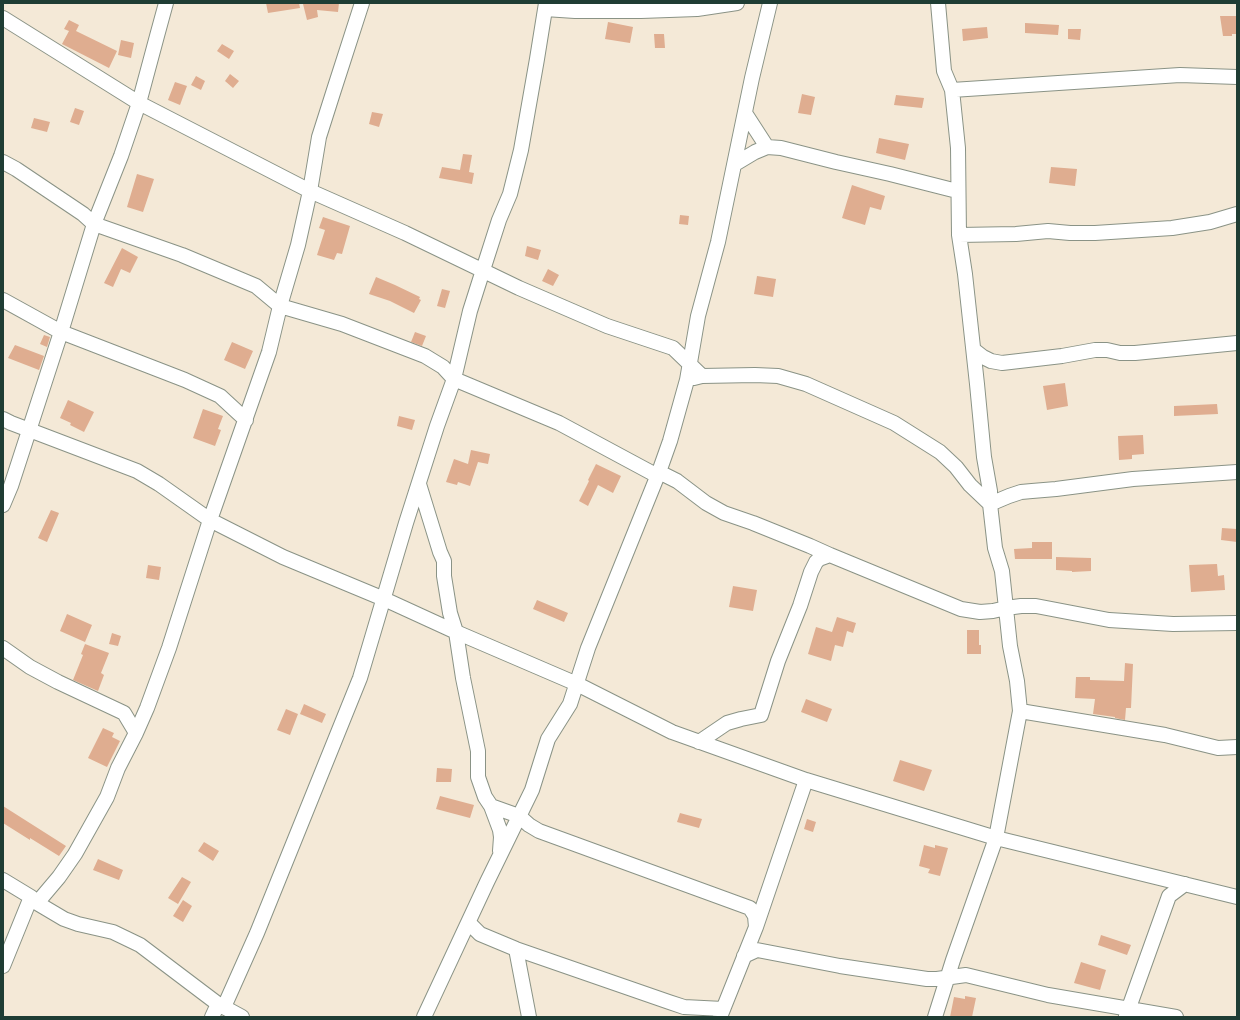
<!DOCTYPE html>
<style>
body{margin:0}
#map{position:relative;width:1240px;height:1020px;overflow:hidden;background:#f4e9d7;font-family:Itim,sans-serif}
canvas{display:block}
.frame{position:absolute;inset:0;border:4px solid #1f3d34;pointer-events:none}
</style>
<div id="map">
<canvas width="1240" height="1020"></canvas>
<div class="frame"></div>
</div>
<script>
const ctx = document.querySelector('canvas').getContext('2d');
ctx.lineJoin = 'round';
function fillPath(path, color) { ctx.fillStyle = color; ctx.fill(path, 'evenodd'); }
const poly = rows => new Path2D(rows.map(r => 'M' + r).join(''));
function trace(path, color, width, dash) { ctx.strokeStyle = color; ctx.lineWidth = width; ctx.lineCap = dash ? 'butt' : 'round'; ctx.setLineDash(dash || []); ctx.stroke(path); }
fillPath(poly([
 [266,3,299,3,300,8,268,13],
 [309,3,339,3,338,12,317,10,318,17,307,20,303,4],
 [1220,16,1237,16,1237,34,1232,34,1232,36,1223,36],
 [69,20,79,25,76,31,117,51,109,68,62,44,69,31,64,29],
 [608,22,633,27,630,43,605,39],
 [1025,23,1059,25,1058,35,1025,33],
 [987,27,988,38,963,41,962,29],
 [1068,29,1081,29,1080,40,1068,39],
 [654,34,664,34,665,48,655,48],
 [121,40,134,43,131,58,118,55],
 [222,44,234,51,229,59,217,51],
 [230,74,239,81,233,88,225,81],
 [196,76,205,81,201,90,191,85],
 [175,82,187,86,180,105,168,100],
 [802,94,815,97,811,115,798,113],
 [896,95,924,98,922,108,894,105],
 [75,108,84,111,79,125,70,122],
 [372,112,383,114,379,127,369,124],
 [34,118,50,122,47,132,31,128],
 [879,138,909,144,905,160,876,153],
 [463,154,472,155,469,172,474,173,472,184,439,178,442,167,460,170],
 [1051,167,1077,169,1075,186,1049,183],
 [137,174,154,179,143,212,127,207],
 [852,185,885,196,881,210,870,207,865,225,842,218],
 [680,215,689,216,688,225,679,224],
 [323,217,350,226,342,254,337,253,334,260,317,255,325,230,319,228],
 [527,246,541,250,538,260,525,256],
 [122,248,138,257,130,273,121,269,113,287,104,283],
 [548,269,559,275,553,286,542,281],
 [757,276,776,279,773,297,754,294],
 [376,277,395,285,420,297,419,299,421,300,414,313,390,301,369,294],
 [442,289,450,291,445,308,437,306],
 [415,332,426,336,422,346,411,342],
 [44,335,50,337,47,347,40,344],
 [232,342,253,351,245,369,224,360],
 [15,345,44,356,39,370,8,358],
 [1065,383,1068,406,1047,410,1043,386],
 [68,400,94,412,84,432,70,425,71,423,60,418],
 [1217,404,1218,414,1174,416,1174,406],
 [203,409,223,416,218,429,221,430,215,446,193,438],
 [399,416,415,420,412,430,397,426],
 [1143,435,1144,454,1132,455,1132,459,1119,460,1118,436],
 [471,450,490,454,488,464,478,462,470,486,458,482,457,485,446,482,454,459,468,464],
 [596,464,621,476,613,493,598,485,588,506,579,501,589,481,588,480],
 [51,510,59,513,47,542,38,538],
 [1222,528,1237,529,1237,542,1221,540],
 [1032,542,1052,542,1052,559,1015,559,1014,549,1032,548],
 [1056,557,1091,558,1091,571,1072,572,1072,571,1056,570],
 [1217,564,1218,576,1224,575,1225,590,1191,592,1189,565],
 [148,565,161,567,159,580,146,578],
 [733,586,757,590,753,611,729,607],
 [537,600,568,613,564,622,533,609],
 [67,614,92,625,85,642,60,631],
 [837,617,856,623,853,633,847,631,843,647,835,645,831,661,808,654,816,627,832,632],
 [967,630,979,630,979,645,981,645,981,654,967,654],
 [112,633,121,636,118,646,109,644],
 [85,644,109,653,101,673,104,675,98,691,73,680,83,655,81,654],
 [1125,663,1133,664,1131,708,1126,708,1125,720,1115,718,1115,717,1093,714,1095,699,1075,698,1076,677,1090,677,1090,680,1124,681],
 [806,699,832,709,827,722,801,712],
 [304,704,326,714,322,723,300,714],
 [286,709,298,714,290,735,277,730],
 [103,728,114,733,112,737,120,741,107,767,88,758],
 [900,760,932,770,924,791,893,781],
 [437,768,452,769,451,782,436,782],
 [440,796,474,805,470,818,436,809],
 [3,806,66,846,59,856,30,838,30,840,3,823],
 [680,813,702,819,699,828,677,822],
 [807,819,816,822,813,832,804,829],
 [204,842,219,851,213,861,198,851],
 [924,845,935,848,935,845,948,848,940,876,928,873,930,869,919,866],
 [98,859,123,870,119,880,93,870],
 [182,877,191,882,178,904,168,898],
 [183,900,192,906,183,922,173,916],
 [1101,935,1131,945,1127,955,1098,945],
 [1081,962,1106,970,1100,990,1074,983],
 [965,996,976,998,972,1017,950,1017,954,997,965,999]
]), '#dfad90');
const minor = poly([
 [545,9,575,11,641,11,697,9,737,3],
 [3,18,139,103,310,191,405,233,519,288,607,326,673,348,702,376],
 [952,90,1180,75,1237,77],
 [745,113,767,147],
 [3,162,16,169,83,214,94,224,182,255,256,286,280,306,342,324,425,356,443,367,454,379,559,423,652,473,659,472,677,481,706,503,724,513,753,523,810,546,830,555,961,609,980,612,993,611,1006,608,1021,606,1036,606,1109,620,1173,624,1237,623],
 [735,164,755,152,767,147,781,148,836,162,890,174,957,191],
 [959,235,1016,234,1048,231,1070,233,1095,233,1172,228,1210,222,1237,214],
 [3,300,61,332,185,380,220,396,246,420],
 [974,350,983,357,991,361,1002,363,1062,356,1095,350,1107,350,1120,353,1135,353,1237,343],
 [694,378,702,376,755,375,778,376,806,384,894,423,940,452,956,467,970,485,990,504,1009,496,1021,492,1032,491,1056,489,1133,479,1237,472],
 [3,419,11,423,137,471,159,484,210,520,283,557,384,599,456,632,577,684,672,732,806,780,996,838,1237,897],
 [419,484,440,552,444,561,444,576,450,613,456,632,463,678,478,751,478,777,485,797,491,806,500,830,501,837,500,851],
 [3,505,11,486,61,332,94,224,121,156,139,103,157,36,166,3],
 [3,648,30,667,58,682,124,713,136,733],
 [1020,711,1165,735,1218,748,1237,747],
 [699,742,727,723,741,719,761,715,778,661,800,606,811,572,816,562,819,559,830,555],
 [491,806,519,816,529,825,539,831,750,908,755,916,756,927],
 [3,880,31,897,37,903,64,919,78,924,113,932,140,945,218,1004,242,1017],
 [37,903,59,877,75,854,107,797,118,768,136,733,147,708,169,648,210,520,269,352,280,306,298,245,310,191,319,137,333,93,362,3],
 [469,923,480,934,516,949,669,1002,684,1007,723,1009],
 [516,949,529,1017],
 [744,956,757,950,840,966,927,979,937,979,966,975,1048,995,1176,1017],
 [3,966,31,897],
 [224,1007,257,933,360,678,406,523,437,426,454,379,470,311,483,270,499,220,510,194,521,150,537,59,546,3],
 [1126,1016,1169,896,1185,884],
 [212,1017,218,1004],
 [424,1017,487,882,532,790,548,739,570,704,588,648,659,472,670,441,687,380,698,316,718,242,752,78,770,3],
 [720,1017,756,927,806,780],
 [935,1017,953,960,996,838,1020,711,1017,681,1010,646,1002,571,995,548,990,504,990,491,984,457,977,384,965,274,959,235,958,148,952,90,944,71,938,3]
]);
trace(minor, '#8a9386', 16);
trace(minor, '#fff', 14);
</script>
